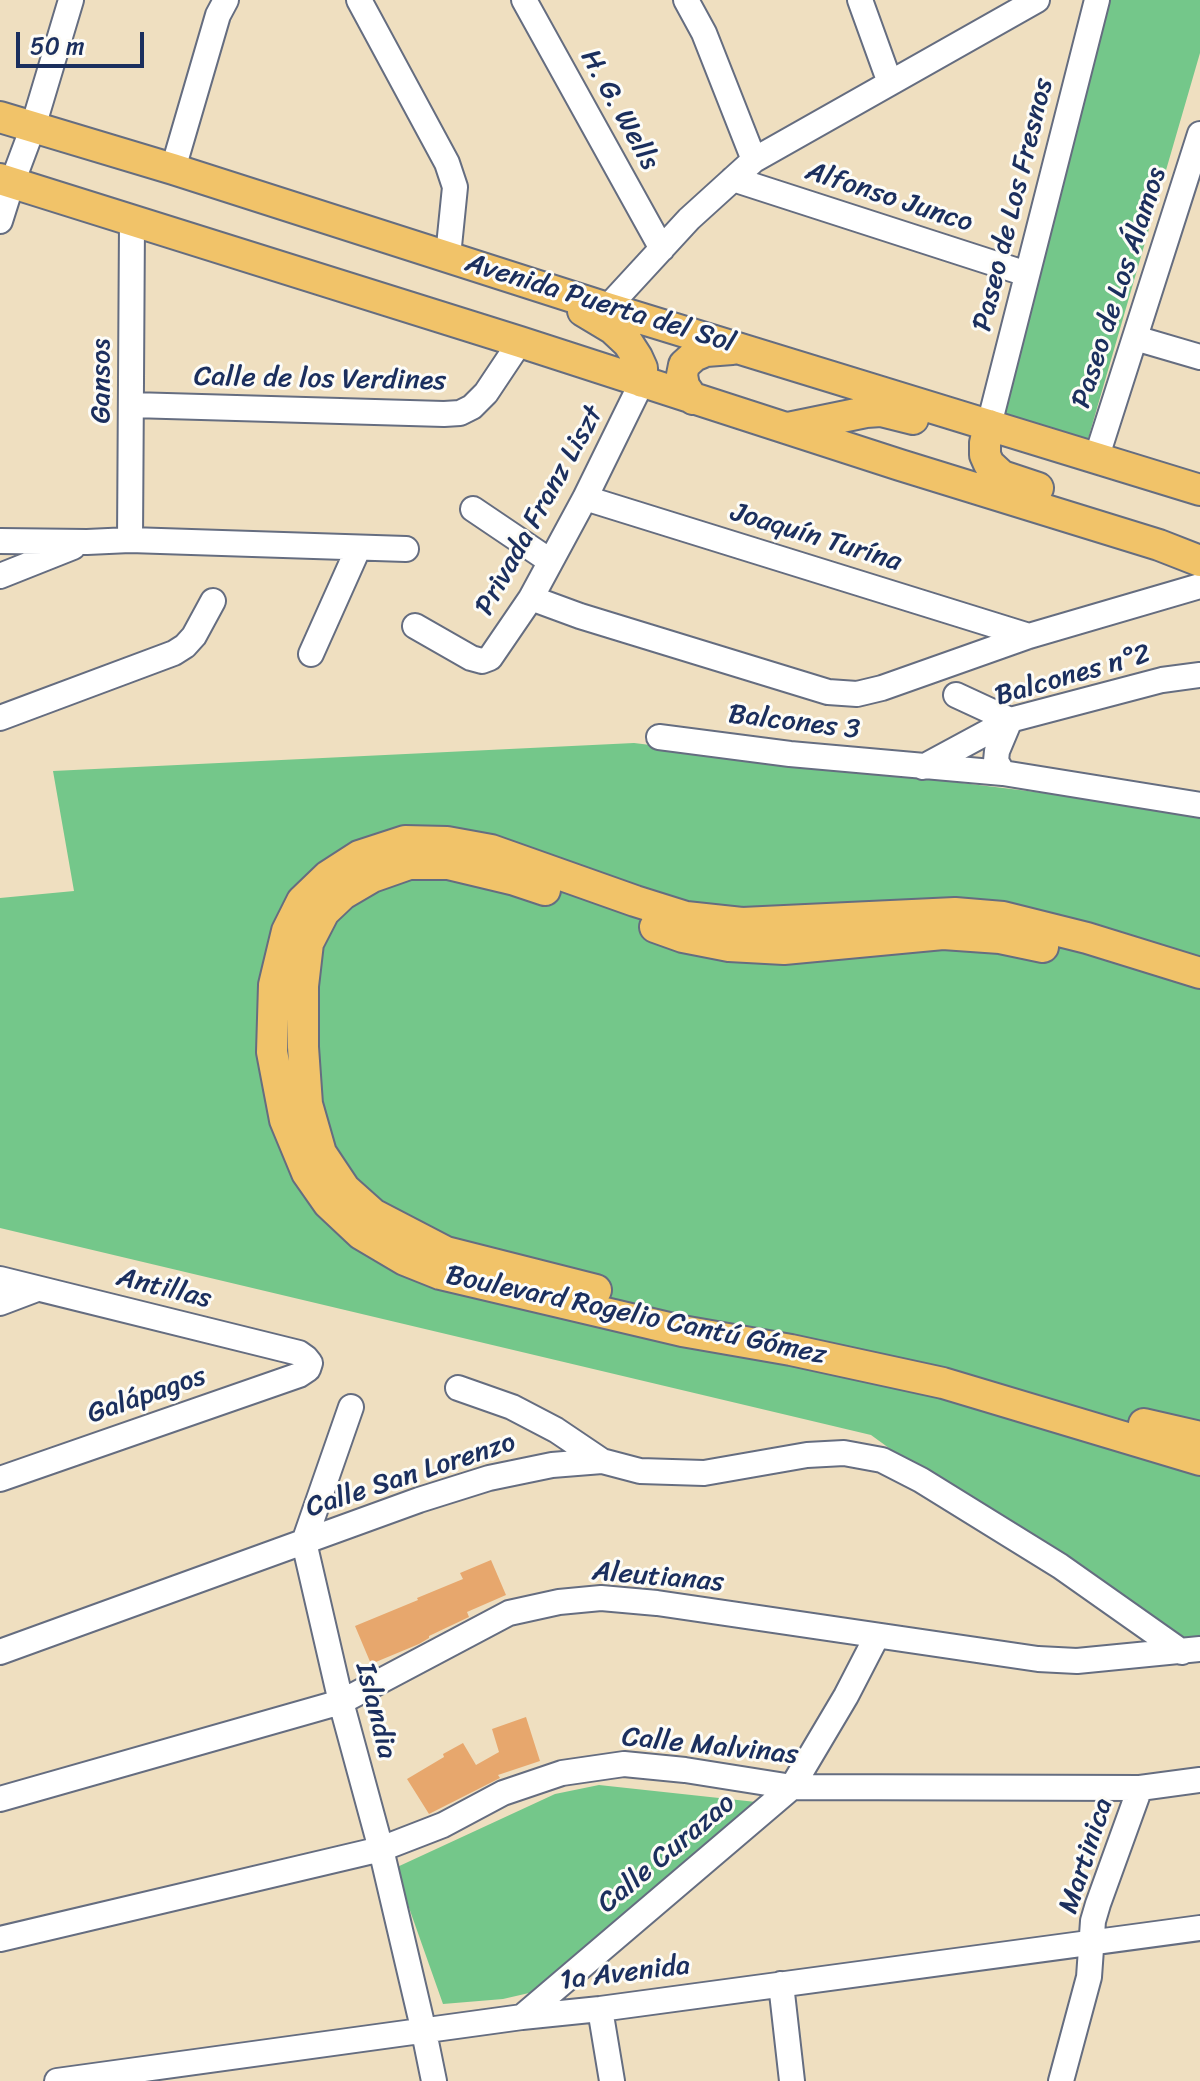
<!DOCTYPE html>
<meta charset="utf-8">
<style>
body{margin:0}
#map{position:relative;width:1200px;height:2081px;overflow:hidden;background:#efdfc0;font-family:Sriracha,sans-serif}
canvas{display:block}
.scale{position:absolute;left:16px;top:32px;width:128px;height:36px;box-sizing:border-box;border:4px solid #1b2f5e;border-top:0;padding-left:10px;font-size:24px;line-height:28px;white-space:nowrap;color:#1b2f5e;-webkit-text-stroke:6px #fdfcf7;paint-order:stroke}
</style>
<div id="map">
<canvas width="1200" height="2081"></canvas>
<div class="scale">50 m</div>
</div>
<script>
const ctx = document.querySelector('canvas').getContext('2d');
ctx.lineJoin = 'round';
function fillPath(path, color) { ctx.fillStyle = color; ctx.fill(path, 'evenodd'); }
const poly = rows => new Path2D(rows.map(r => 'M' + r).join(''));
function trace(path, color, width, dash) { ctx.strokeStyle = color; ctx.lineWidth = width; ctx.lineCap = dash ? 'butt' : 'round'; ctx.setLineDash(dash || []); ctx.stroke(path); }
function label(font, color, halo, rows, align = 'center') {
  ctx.font = font + ' Sriracha,sans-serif'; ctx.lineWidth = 6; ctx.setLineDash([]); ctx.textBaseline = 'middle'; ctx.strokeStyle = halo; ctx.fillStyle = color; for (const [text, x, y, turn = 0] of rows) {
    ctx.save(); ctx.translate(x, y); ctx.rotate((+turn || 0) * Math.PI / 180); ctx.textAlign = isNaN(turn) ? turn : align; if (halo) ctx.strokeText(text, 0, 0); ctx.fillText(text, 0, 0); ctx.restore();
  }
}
fillPath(poly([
 [1110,0,1200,0,1200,53,1086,446,996,418],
 [634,743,1200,812,1200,1650,1173,1654,871,1435,0,1228,0,898,74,891,53,771],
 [599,1785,756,1802,736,1826,529,1993,503,1999,443,2004,395,1868,555,1794]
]), '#74c78a');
fillPath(poly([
 [491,1560,506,1595,467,1612,469,1617,429,1636,429,1638,419,1644,371,1664,355,1626,418,1600,417,1598,463,1579,460,1573],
 [526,1717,540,1761,498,1775,500,1778,429,1814,407,1779,444,1757,443,1754,463,1743,476,1765,499,1752,492,1729]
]), '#e7a76d');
const minor = poly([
 [359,0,447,163,455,187,448,256],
 [524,0,662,249],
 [686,0,704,33,754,160],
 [860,0,890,83],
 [173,169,218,15,226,0],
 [733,179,1027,274],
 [0,221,12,183,33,127,71,0],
 [607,308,689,219,754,160,1037,0],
 [1135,338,1200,357],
 [132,405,444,414,460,413,472,407,486,393,520,342],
 [989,425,1097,0],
 [1096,459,1200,134],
 [585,498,1029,636],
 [473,509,550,561],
 [130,540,132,222],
 [0,541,87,542,130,540,406,549],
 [0,576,73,547],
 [531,598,580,616,828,692,857,694,882,688,1029,636,1200,586],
 [415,626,471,658,482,661,490,658,531,598,585,498,642,382],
 [311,654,358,549],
 [956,695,1010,720,997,751,996,761,1003,773],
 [0,718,174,653,185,646,194,636,213,601],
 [659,737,790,754,1003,773,1200,805],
 [923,767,1010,720,1162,680,1200,675],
 [0,1279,299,1353,306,1358,310,1363,308,1369,299,1375,0,1479],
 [0,1303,37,1289],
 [458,1388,512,1407,556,1430,602,1461],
 [351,1407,304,1542,341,1702,381,1849,424,2032,434,2081],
 [0,1652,419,1500,489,1478,552,1465,602,1461,640,1471,704,1473,807,1455,844,1453,882,1460,921,1480,1060,1566,1182,1652],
 [0,1799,341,1702,509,1613,559,1602,601,1598,657,1603,1038,1659,1077,1661,1200,1649],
 [0,1939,381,1849,443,1825,503,1793,562,1773,624,1764,685,1770,792,1787,1140,1788,1200,1780],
 [781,1984,792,2081],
 [600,2009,612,2081],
 [522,2017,792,1787,846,1696,877,1636],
 [57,2081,522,2017,600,2009,1200,1928],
 [1061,2081,1089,1977,1093,1921,1098,1904,1140,1788]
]);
const major = poly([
 [0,117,173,169,607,308,1200,490],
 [0,179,520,342,900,465,1159,545,1200,561],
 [583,311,613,329,628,343,637,357,642,368,642,382],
 [693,399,684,386,682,375,684,365,694,356,706,351,732,349],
 [989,425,985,443,985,455,989,464,1002,476,1038,488],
 [788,428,866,412,881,411,913,419],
 [545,890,515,880,448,864,409,864,372,877,343,894,324,912,308,943,303,986,303,1047,307,1104,321,1153,345,1189,373,1214,446,1252,596,1290],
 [655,927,683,937,729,946,784,949,943,934,1000,938,1043,947],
 [1200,973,1087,938,1003,917,955,913,742,923,686,917,635,901,491,850,447,842,405,841,359,856,328,876,302,901,287,931,274,985,272,1052,285,1120,307,1173,328,1203,361,1234,405,1260,440,1274,682,1331,791,1350,943,1383,1200,1460],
 [1144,1424,1200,1437]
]);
trace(minor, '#656d80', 28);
trace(major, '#656d80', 34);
trace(minor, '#fff', 24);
trace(major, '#f1c369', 30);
label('28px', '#1b2f5e', '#fdfcf7', [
 ["H. G. Wells",619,110,61],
 ["Alfonso Junco",889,198,18],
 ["Paseo de Los Fresnos",1014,205,-76],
 ["Paseo de Los Álamos",1120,288,-72],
 ["Avenida Puerta del Sol",600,304,17],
 ["Calle de los Verdines",320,380,1],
 ["Gansos",102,381,-90],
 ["Privada Franz Liszt",540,511,-61],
 ["Joaquín Turína",816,538,17],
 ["Balcones n°2",1073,676,-16],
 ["Balcones 3",794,723,7],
 ["Antillas",164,1289,14],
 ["Boulevard Rogelio Cantú Gómez",636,1316,12],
 ["Galápagos",147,1396,-19],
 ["Calle San Lorenzo",411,1476,-18],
 ["Aleutianas",658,1578,5],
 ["Islandia",375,1711,76],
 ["Calle Malvinas",710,1747,6],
 ["Calle Curazao",667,1854,-40],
 ["Martinica",1087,1856,-72],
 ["1a Avenida",625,1974,-7]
]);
</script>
